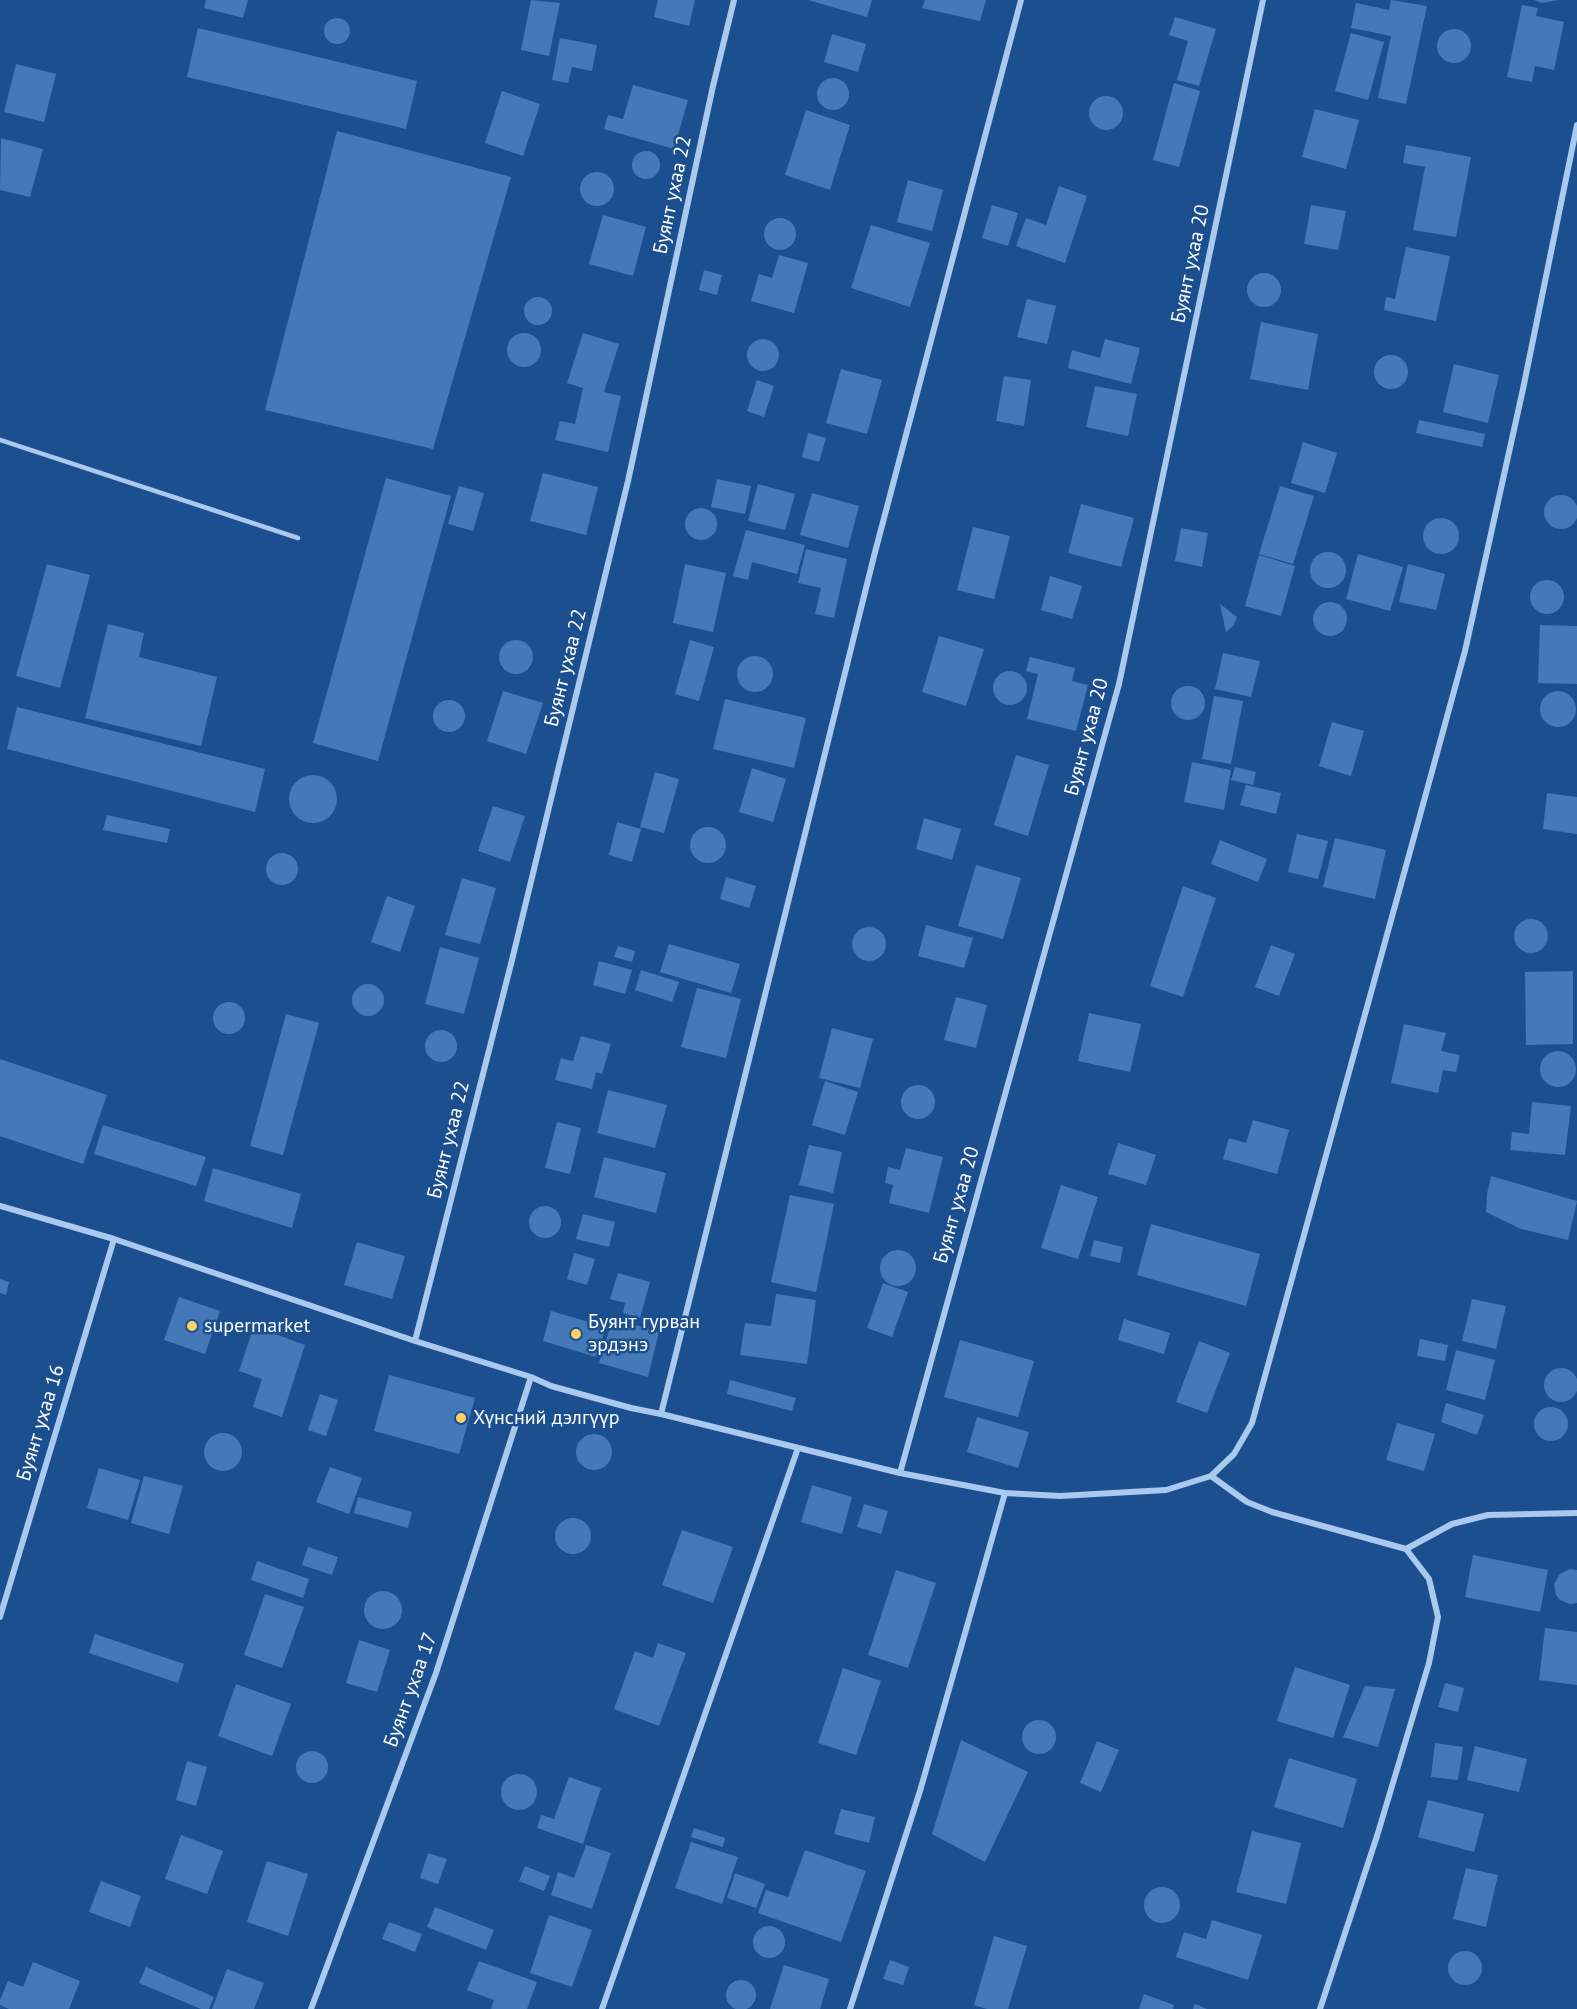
<!DOCTYPE html>
<meta charset="utf-8">
<style>
body{margin:0}
canvas{display:block;background:#1b4f8f}
</style>
<canvas width="1577" height="2009"></canvas>
<script>
const context = document.querySelector('canvas').getContext('2d');
context.lineJoin = 'round';
function paint(path, color) { context.fillStyle = color; context.fill(path, 'evenodd'); }
const shape = rows => new Path2D(rows.map(r => 'M' + r).join(''));
function strokePath(path, color, width, dash) { context.strokeStyle = color; context.lineWidth = width; context.lineCap = dash ? 'butt' : 'round'; context.setLineDash(dash || []); context.stroke(path); }
function label(font, color, halo, rows, align = 'center') {
  context.font = font + ' "PT Sans",sans-serif'; context.lineWidth = 5; context.setLineDash([]); context.textBaseline = 'middle'; context.strokeStyle = halo; context.fillStyle = color; for (const [text, x, y, turn = 0] of rows) {
    context.save(); context.translate(x, y); context.rotate((+turn || 0) * Math.PI / 180); context.textAlign = isNaN(turn) ? turn : align; if (halo) context.strokeText(text, 0, 0); context.fillText(text, 0, 0); context.restore();
  }
}
paint(shape([
 [206,0,248,0,243,18,204,8],
 [531,0,560,3,549,56,521,50],
 [658,0,695,0,689,26,654,17],
 [808,0,872,0,867,17],
 [925,0,986,0,980,21,922,8],
 [1391,0,1427,6,1406,104,1378,98,1391,36,1351,28,1356,3,1389,10],
 [1534,0,1558,0,1542,3],
 [1522,5,1538,8,1536,16,1564,22,1554,70,1535,66,1532,82,1507,77],
 [1175,17,1216,29,1199,86,1177,80,1188,41,1169,35],
 '324 31a13 13 0 1 1 26 0a13 13 0 1 1-26 0Z',
 [198,28,417,81,406,129,187,77],
 '1437 46a17 17 0 1 1 34 0a17 17 0 1 1-34 0Z',
 [1351,33,1384,42,1368,100,1335,91],
 [832,34,866,44,858,72,824,62],
 [560,38,597,45,592,71,572,67,568,83,552,80],
 [16,64,56,74,44,122,4,112],
 '817 94a16 16 0 1 1 32 0a16 16 0 1 1-32 0Z',
 [1174,83,1200,91,1179,167,1153,160],
 [633,85,688,100,674,149,604,129,608,115,623,119],
 [502,91,540,104,523,156,485,143],
 '1089 113a17 17 0 1 1 34 0a17 17 0 1 1-34 0Z',
 [1315,109,1359,120,1346,169,1302,157],
 [806,110,850,125,830,190,785,175],
 [337,131,511,177,433,449,265,410],
 [1,138,43,149,30,197,0,190],
 [1406,145,1471,157,1456,237,1413,230,1425,167,1403,163],
 '632 165a14 14 0 1 1 28 0a14 14 0 1 1-28 0Z',
 '580 189a17 17 0 1 1 34 0a17 17 0 1 1-34 0Z',
 [908,180,943,190,932,231,897,222],
 [1059,186,1087,196,1065,263,1016,246,1026,218,1046,225],
 [992,205,1018,213,1008,246,982,238],
 [1311,205,1346,211,1338,250,1304,244],
 [603,215,646,227,633,276,589,264],
 '764 234a16 16 0 1 1 32 0a16 16 0 1 1-32 0Z',
 [871,225,930,243,910,307,851,288],
 [1406,247,1450,256,1436,321,1384,310,1386,297,1395,299],
 [779,255,808,263,794,313,751,301,759,274,772,278],
 [704,270,722,275,717,295,699,290],
 '1247 290a17 17 0 1 1 34 0a17 17 0 1 1-34 0Z',
 '524 311a14 14 0 1 1 28 0a14 14 0 1 1-28 0Z',
 [1027,299,1056,306,1047,344,1017,337],
 [1261,322,1318,334,1308,390,1250,379],
 '507 350a17 17 0 1 1 34 0a17 17 0 1 1-34 0Z',
 [583,333,619,344,604,392,621,396,608,452,555,440,560,421,575,424,583,388,567,383],
 '747 355a16 16 0 1 1 32 0a16 16 0 1 1-32 0Z',
 [1105,339,1140,348,1131,384,1068,368,1072,350,1100,358],
 '1374 372a17 17 0 1 1 34 0a17 17 0 1 1-34 0Z',
 [1454,364,1499,375,1488,423,1443,412],
 [841,369,882,380,867,434,826,423],
 [1004,376,1031,380,1024,426,996,421],
 [757,380,774,386,764,417,747,411],
 [1095,386,1137,394,1128,436,1086,427],
 [1419,420,1485,434,1482,447,1416,433],
 [808,433,826,438,819,462,802,457],
 [1303,442,1337,453,1325,493,1291,483],
 [543,473,598,487,586,535,530,521],
 [386,478,451,496,378,761,313,743],
 [717,479,751,486,745,514,711,507],
 [758,484,795,494,785,530,748,521],
 [459,486,484,493,473,531,448,524],
 [1280,486,1314,496,1293,564,1259,554],
 [812,493,859,506,848,548,800,535],
 '1544 512a17 17 0 1 1 34 0a17 17 0 1 1-34 0Z',
 [1081,504,1134,518,1121,567,1068,553],
 '685 524a16 16 0 1 1 32 0a16 16 0 1 1-32 0Z',
 '1423 536a18 18 0 1 1 36 0a18 18 0 1 1-36 0Z',
 [973,527,1010,536,994,599,957,590],
 [1181,528,1208,533,1202,567,1175,561],
 [746,530,805,545,797,574,752,562,748,580,733,576],
 [806,549,847,559,834,618,815,614,821,588,798,583],
 '1310 570a18 18 0 1 1 36 0a18 18 0 1 1-36 0Z',
 [1358,554,1403,567,1390,611,1346,599],
 [1259,555,1295,566,1281,616,1245,606],
 [47,564,90,575,60,688,16,676],
 [685,564,726,573,713,632,673,623],
 [1408,564,1445,574,1436,610,1399,602],
 [1050,576,1082,586,1072,619,1041,610],
 '1530 597a17 17 0 1 1 34 0a17 17 0 1 1-34 0Z',
 '1313 619a17 17 0 1 1 34 0a17 17 0 1 1-34 0Z',
 [1220,604,1237,617,1234,625,1226,632],
 [108,624,144,633,139,657,217,677,201,746,85,718],
 [1540,625,1577,626,1577,684,1538,683],
 [939,636,984,649,966,706,922,692],
 [690,640,714,647,699,701,675,694],
 '499 657a17 17 0 1 1 34 0a17 17 0 1 1-34 0Z',
 [1223,653,1260,661,1251,697,1215,689],
 '737 674a18 18 0 1 1 36 0a18 18 0 1 1-36 0Z',
 [1030,657,1075,668,1072,681,1088,685,1076,731,1027,719,1038,674,1026,671],
 '993 688a17 17 0 1 1 34 0a17 17 0 1 1-34 0Z',
 '1171 703a17 17 0 1 1 34 0a17 17 0 1 1-34 0Z',
 [503,691,543,703,526,754,487,741],
 '1540 709a18 18 0 1 1 36 0a18 18 0 1 1-36 0Z',
 [1214,696,1243,701,1231,764,1202,759],
 [725,699,806,718,794,768,713,749],
 '433 716a16 16 0 1 1 32 0a16 16 0 1 1-32 0Z',
 [17,707,265,769,255,812,7,749],
 [1332,722,1364,731,1351,776,1319,766],
 [1016,755,1049,765,1028,836,994,825],
 [1192,762,1231,770,1224,810,1184,802],
 [1235,767,1256,772,1253,785,1231,780],
 [752,768,786,779,773,822,739,812],
 [655,772,679,779,664,833,640,827],
 '289 799a24 24 0 1 1 48 0a24 24 0 1 1-48 0Z',
 [1246,785,1281,793,1276,814,1240,805],
 [1547,793,1577,797,1577,834,1543,829],
 [493,806,525,816,510,862,478,851],
 [107,815,170,829,167,843,103,830],
 [924,818,961,829,952,860,916,849],
 [617,822,641,829,632,862,609,855],
 '690 845a18 18 0 1 1 36 0a18 18 0 1 1-36 0Z',
 [1297,834,1328,841,1318,879,1288,872],
 [1335,838,1386,850,1375,899,1323,887],
 [1220,840,1267,859,1258,882,1211,864],
 '266 869a16 16 0 1 1 32 0a16 16 0 1 1-32 0Z',
 [976,865,1021,878,1003,939,958,926],
 [726,877,756,886,749,908,720,899],
 [462,878,496,888,480,944,445,935],
 [1183,886,1216,898,1183,997,1150,986],
 [387,896,415,906,400,952,371,942],
 '1514 936a17 17 0 1 1 34 0a17 17 0 1 1-34 0Z',
 [926,925,973,938,964,968,918,956],
 '852 944a17 17 0 1 1 34 0a17 17 0 1 1-34 0Z',
 [669,944,740,964,731,993,660,972],
 [1271,945,1295,954,1279,996,1255,987],
 [618,946,635,951,632,962,614,957],
 [440,947,479,958,464,1014,425,1004],
 [599,961,632,970,625,994,593,985],
 [641,970,679,982,672,1002,635,990],
 [1573,971,1573,1044,1526,1045,1525,972],
 '352 1000a16 16 0 1 1 32 0a16 16 0 1 1-32 0Z',
 [697,988,741,999,726,1058,681,1047],
 [956,997,987,1005,976,1048,944,1040],
 '213 1018a16 16 0 1 1 32 0a16 16 0 1 1-32 0Z',
 [1089,1013,1141,1024,1130,1072,1078,1061],
 [286,1014,319,1023,283,1155,250,1146],
 [1404,1024,1446,1033,1441,1051,1460,1055,1456,1072,1443,1070,1438,1093,1391,1083],
 [832,1028,873,1039,860,1088,819,1078],
 '425 1046a16 16 0 1 1 32 0a16 16 0 1 1-32 0Z',
 [581,1036,611,1044,602,1074,596,1072,592,1089,555,1080,561,1058,573,1061],
 '1540 1069a18 18 0 1 1 36 0a18 18 0 1 1-36 0Z',
 [0,1059,107,1095,83,1164,0,1136],
 [825,1081,858,1092,845,1135,812,1125],
 '901 1102a17 17 0 1 1 34 0a17 17 0 1 1-34 0Z',
 [608,1090,667,1105,655,1148,597,1133],
 [1532,1102,1571,1106,1565,1155,1510,1150,1512,1132,1529,1134],
 [1253,1120,1289,1130,1277,1174,1223,1159,1229,1138,1246,1143],
 [557,1122,581,1128,570,1174,545,1168],
 [103,1125,206,1157,196,1186,94,1154],
 [1118,1143,1156,1155,1146,1185,1108,1174],
 [809,1145,842,1152,833,1193,799,1185],
 [906,1148,943,1157,929,1213,889,1203,893,1185,885,1183,888,1167,900,1170],
 [604,1157,666,1173,656,1213,594,1197],
 [213,1168,301,1194,292,1228,204,1201],
 [1491,1176,1577,1201,1568,1240,1521,1229,1486,1212,1487,1194],
 [1061,1185,1098,1197,1078,1259,1041,1248],
 [790,1195,834,1204,816,1292,771,1282],
 '529 1222a16 16 0 1 1 32 0a16 16 0 1 1-32 0Z',
 [583,1214,615,1222,609,1247,576,1239],
 [1151,1224,1260,1254,1246,1306,1137,1275],
 [1094,1240,1123,1247,1120,1263,1090,1256],
 [357,1242,405,1256,392,1299,344,1285],
 '880 1268a18 18 0 1 1 36 0a18 18 0 1 1-36 0Z',
 [574,1253,595,1259,587,1285,567,1279],
 [618,1273,650,1282,640,1318,623,1313,625,1303,610,1299],
 [0,1279,9,1282,6,1295,0,1293],
 [883,1283,908,1292,892,1337,867,1328],
 [776,1294,816,1300,807,1364,740,1355,745,1323,771,1326],
 [179,1297,220,1311,205,1354,164,1340],
 [1472,1299,1506,1306,1496,1349,1462,1341],
 [551,1311,606,1327,596,1357,543,1341],
 [613,1318,659,1332,648,1377,599,1363],
 [1124,1319,1170,1333,1164,1354,1118,1340],
 [254,1326,305,1345,282,1417,253,1407,262,1379,239,1371],
 [1420,1339,1448,1345,1445,1361,1417,1356],
 [960,1340,1034,1361,1018,1417,944,1397],
 [1199,1341,1230,1353,1207,1413,1176,1402],
 [1456,1350,1495,1360,1485,1400,1446,1390],
 '1544 1385a17 17 0 1 1 34 0a17 17 0 1 1-34 0Z',
 [389,1375,475,1398,459,1454,374,1431],
 [730,1380,796,1398,792,1411,727,1394],
 [320,1394,338,1400,326,1436,308,1430],
 [1446,1403,1484,1415,1477,1435,1441,1422],
 '1534 1424a17 17 0 1 1 34 0a17 17 0 1 1-34 0Z',
 [977,1417,1029,1432,1018,1468,967,1452],
 [1397,1423,1435,1434,1424,1471,1386,1460],
 '204 1452a19 19 0 1 1 38 0a19 19 0 1 1-38 0Z',
 '576 1452a18 18 0 1 1 36 0a18 18 0 1 1-36 0Z',
 [330,1467,362,1478,349,1514,316,1502],
 [99,1468,140,1480,128,1520,87,1508],
 [144,1476,183,1486,169,1534,131,1523],
 [812,1485,852,1497,842,1534,801,1522],
 [358,1497,412,1512,408,1528,354,1513],
 [864,1504,888,1511,881,1534,857,1527],
 '555 1536a18 18 0 1 1 36 0a18 18 0 1 1-36 0Z',
 [682,1530,733,1547,713,1603,662,1585],
 [308,1547,338,1557,332,1575,302,1565],
 [1473,1555,1548,1570,1540,1612,1465,1597],
 [257,1561,309,1579,303,1598,251,1580],
 [1570,1569,1577,1570,1577,1603,1570,1604,1560,1600,1556,1595,1554,1584,1560,1574],
 [896,1570,936,1583,908,1668,868,1655],
 '364 1610a19 19 0 1 1 38 0a19 19 0 1 1-38 0Z',
 [265,1594,304,1607,282,1668,244,1655],
 [1545,1628,1577,1632,1577,1685,1539,1680],
 [95,1634,184,1664,178,1683,89,1653],
 [359,1640,390,1650,377,1692,346,1683],
 [658,1643,686,1653,659,1726,614,1709,635,1651,653,1658],
 [1295,1667,1350,1685,1333,1738,1277,1721],
 [843,1668,881,1681,856,1755,818,1743],
 [1445,1683,1464,1688,1458,1712,1438,1707],
 [236,1684,291,1704,272,1756,218,1736],
 [1365,1686,1395,1689,1378,1747,1343,1737],
 '1022 1737a17 17 0 1 1 34 0a17 17 0 1 1-34 0Z',
 [961,1740,1028,1772,985,1862,932,1834],
 [1097,1741,1119,1750,1101,1792,1080,1783],
 [1435,1743,1463,1747,1458,1780,1431,1777],
 [1475,1746,1527,1759,1519,1792,1467,1780],
 '296 1767a16 16 0 1 1 32 0a16 16 0 1 1-32 0Z',
 [1289,1758,1357,1779,1343,1828,1274,1807],
 [187,1761,207,1767,196,1806,176,1800],
 '501 1792a18 18 0 1 1 36 0a18 18 0 1 1-36 0Z',
 [569,1777,601,1788,583,1844,537,1828,541,1815,554,1819],
 [1428,1800,1484,1814,1474,1852,1418,1837],
 [841,1809,875,1817,869,1843,834,1834],
 [694,1828,725,1838,723,1847,691,1837],
 [1252,1831,1301,1843,1286,1904,1236,1892],
 [181,1835,223,1851,207,1894,165,1879],
 [691,1842,738,1857,722,1904,675,1888],
 [586,1845,611,1853,592,1909,551,1895,558,1872,574,1878],
 [805,1850,866,1871,841,1942,758,1913,766,1890,788,1897],
 [428,1853,447,1859,438,1884,420,1878],
 [267,1861,308,1874,288,1936,247,1922],
 [525,1866,550,1876,544,1891,519,1881],
 [1466,1868,1498,1875,1486,1927,1453,1919],
 [735,1873,765,1884,756,1908,727,1898],
 [101,1881,141,1896,130,1927,89,1912],
 '1144 1905a18 18 0 1 1 36 0a18 18 0 1 1-36 0Z',
 [435,1907,494,1930,486,1950,427,1927],
 [549,1915,592,1930,572,1987,530,1973],
 [1212,1920,1262,1935,1248,1980,1176,1957,1184,1932,1206,1939],
 [389,1922,422,1934,415,1952,382,1939],
 '753 1942a16 16 0 1 1 32 0a16 16 0 1 1-32 0Z',
 [994,1936,1027,1946,1008,2009,987,2009,974,2005],
 '1448 1968a17 17 0 1 1 34 0a17 17 0 1 1-34 0Z',
 [890,1960,909,1967,903,1985,883,1979],
 [479,1961,537,1982,527,2009,491,2009,494,2000,467,1990],
 [33,1962,80,1981,69,2009,9,2009,0,2005,0,2000,8,1981,23,1987],
 [784,1965,829,1979,820,2009,770,2009],
 [146,1967,214,1997,209,2009,201,2009,139,1983],
 [227,1969,264,1983,254,2009,212,2009],
 '726 1995a15 15 0 1 1 30 0a15 15 0 1 1-30 0Z',
 [1144,1994,1174,2005,1173,2009,1139,2009],
 [1195,2004,1207,2009,1193,2009]
]), '#4478b7');
strokePath(shape([
 [0,440,298,538]
]), '#a9c9ee', 4.5);
strokePath(shape([
 [0,1206,114,1239,415,1341,531,1377,551,1386,631,1408,661,1414,900,1473,1005,1493,1060,1496,1166,1490,1211,1476,1234,1454,1252,1423,1419,819,1465,651,1523,389,1577,125],
 [415,1341,512,960,628,481,713,86,734,0],
 [661,1414,874,556,1021,0],
 [900,1473,1119,684,1263,0],
 [1211,1476,1247,1502,1272,1512,1406,1549,1429,1579,1438,1617,1429,1663,1377,1836,1320,2009],
 [1406,1549,1452,1524,1488,1515,1577,1513],
 [0,1617,114,1239],
 [311,2009,436,1673,531,1377],
 [602,2009,798,1448],
 [850,2009,920,1791,1005,1493]
]), '#a9c9ee', 6);
for (const [x, y, r, color] of [
 [192,1326,6,"#ffd166"],
 [576,1334,6,"#ffd166"],
 [461,1418,6,"#ffd166"]
]) { const dot = new Path2D(); dot.arc(x, y, r, 0, 2 * Math.PI); context.fillStyle = color; context.fill(dot); strokePath(dot, '#1b4f8f', 2); }
label('20px', '#fff', '#1b4f8f', [
 ["Буянт ухаа 22",673,195,-78],
 ["Буянт ухаа 20",1191,264,-78],
 ["Буянт ухаа 22",566,668,-76],
 ["Буянт ухаа 20",1087,737,-75],
 ["Буянт ухаа 22",449,1140,-76],
 ["Буянт ухаа 20",957,1205,-74],
 ["Буянт ухаа 16",41,1423,-73],
 ["Буянт ухаа 17",411,1690,-70]
]);
label('20px', '#fff', '#1b4f8f', [
 ["Буянт гурван",588,1322],
 ["эрдэнэ",588,1345],
 ["supermarket",204,1326],
 ["Хүнсний дэлгүүр",473,1418]
], 'left');
</script>
